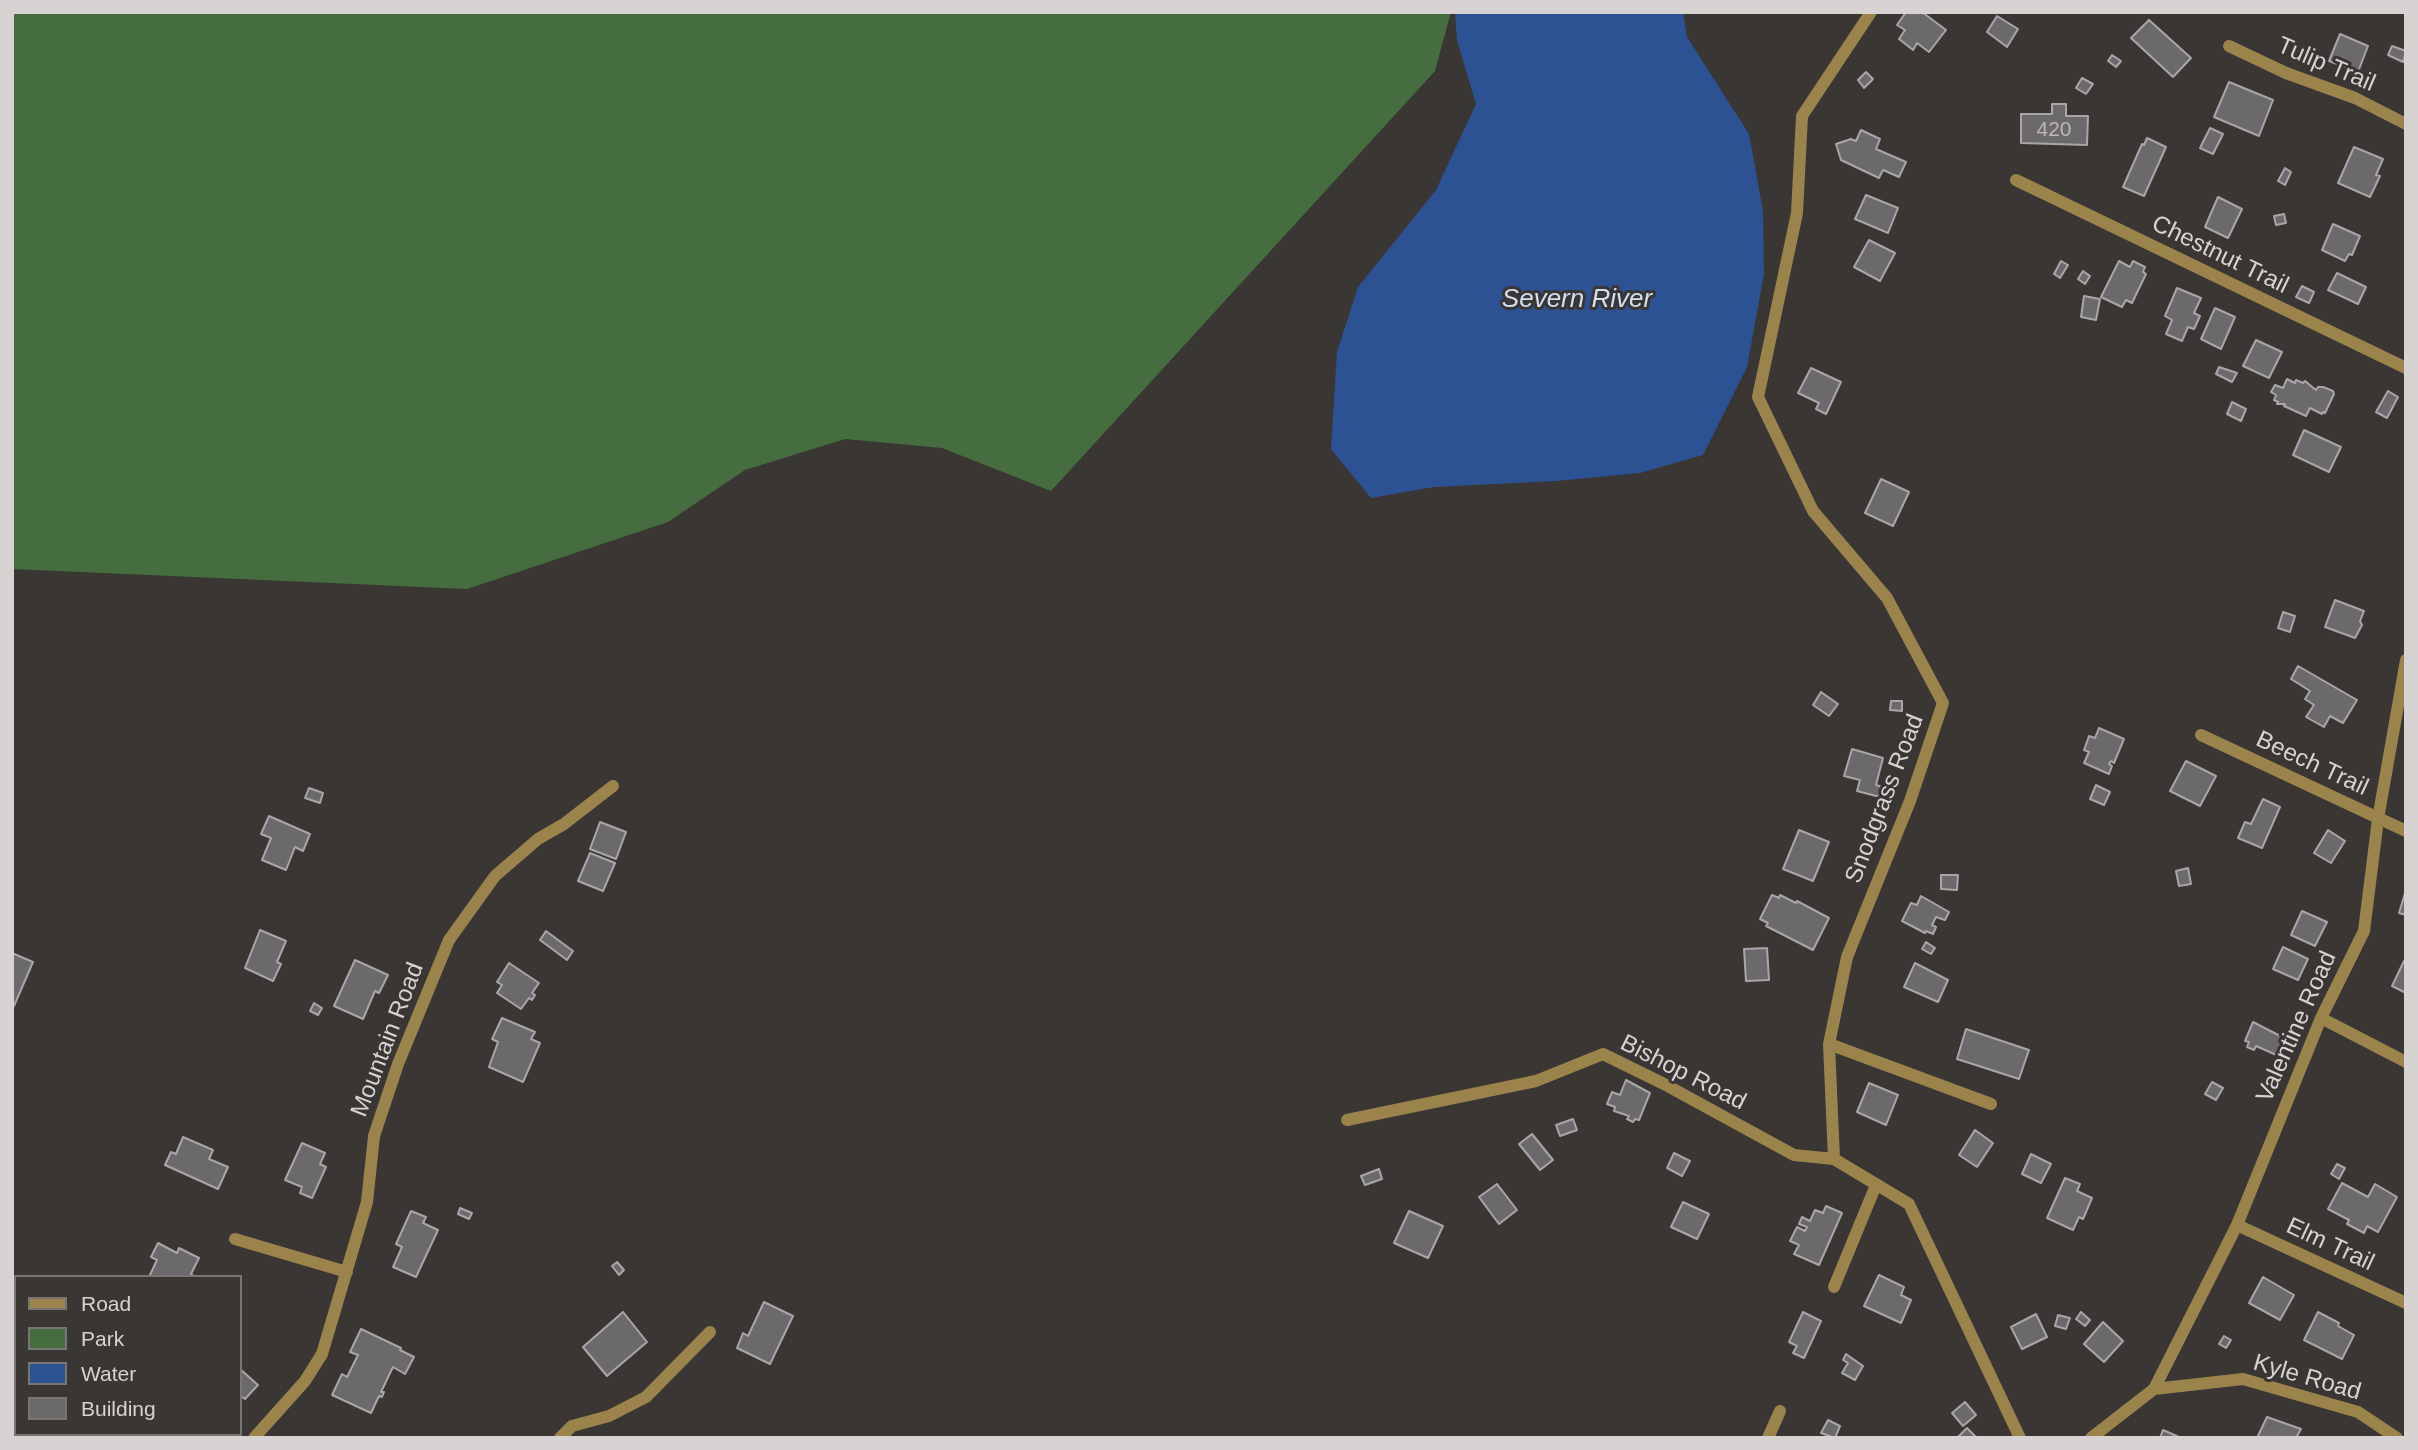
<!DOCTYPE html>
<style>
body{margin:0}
#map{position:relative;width:2418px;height:1450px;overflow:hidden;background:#393634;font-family:Arial,sans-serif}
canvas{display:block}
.frame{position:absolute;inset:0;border:14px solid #d6d3d2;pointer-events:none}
.legend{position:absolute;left:14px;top:1275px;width:228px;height:161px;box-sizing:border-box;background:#393634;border:2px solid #787573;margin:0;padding:9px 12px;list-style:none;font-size:21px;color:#d6d3d2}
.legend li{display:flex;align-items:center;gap:14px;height:35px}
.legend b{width:35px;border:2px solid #787573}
</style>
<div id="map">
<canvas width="2418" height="1450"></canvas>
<div class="frame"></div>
<ul class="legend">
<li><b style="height:9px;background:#9b844c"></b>Road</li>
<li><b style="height:19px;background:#456d3f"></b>Park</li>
<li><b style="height:19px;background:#2d5294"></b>Water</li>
<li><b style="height:19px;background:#6c696d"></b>Building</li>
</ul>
</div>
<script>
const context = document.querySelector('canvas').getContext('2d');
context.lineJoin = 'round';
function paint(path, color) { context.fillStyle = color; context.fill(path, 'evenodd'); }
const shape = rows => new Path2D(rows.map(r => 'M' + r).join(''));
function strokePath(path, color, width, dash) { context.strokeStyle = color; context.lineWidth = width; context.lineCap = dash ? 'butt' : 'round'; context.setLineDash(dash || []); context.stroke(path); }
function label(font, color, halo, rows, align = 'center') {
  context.font = font + ' Arial,sans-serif'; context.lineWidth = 6; context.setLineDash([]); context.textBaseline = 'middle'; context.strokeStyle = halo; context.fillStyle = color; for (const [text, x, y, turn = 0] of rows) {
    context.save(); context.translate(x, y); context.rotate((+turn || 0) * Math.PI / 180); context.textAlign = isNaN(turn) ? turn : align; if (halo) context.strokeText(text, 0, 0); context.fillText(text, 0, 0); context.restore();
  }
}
paint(shape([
 [12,12,1451,12,1435,71,1051,491,942,448,845,439,745,470,668,522,467,589,12,569]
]), '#456d3f');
paint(shape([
 [1455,12,1683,12,1687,37,1749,134,1763,211,1764,274,1747,367,1703,455,1640,473,1556,481,1434,487,1371,498,1331,449,1337,352,1358,287,1436,190,1476,104,1457,40]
]), '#2d5294');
const building = shape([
 [1906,12,1922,12,1946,30,1929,52,1917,43,1913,50,1899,39,1905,30,1897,25,1906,12],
 [1997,16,2018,29,2007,47,1987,32,1997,16],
 [2149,20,2191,58,2173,77,2131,38,2149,20],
 [2340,34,2368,46,2358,72,2329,61,2340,34],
 [2392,46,2406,51,2403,62,2388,55,2392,46],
 [2112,55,2121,61,2116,67,2108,61,2112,55],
 [1866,72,1873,79,1864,88,1858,80,1866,72],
 [2082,78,2093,84,2086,94,2076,88,2082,78],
 [2229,82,2273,100,2259,136,2214,117,2229,82],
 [2052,104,2066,104,2066,116,2088,116,2087,145,2021,143,2021,114,2052,114,2052,104],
 [2210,128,2223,134,2213,154,2200,148,2210,128],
 [1861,130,1880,139,1876,149,1906,162,1899,177,1883,170,1879,178,1841,160,1836,144,1851,139,1856,141,1861,130],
 [2147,138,2166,147,2144,196,2123,187,2142,144,2144,145,2147,138],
 [2354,147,2383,159,2376,175,2380,176,2370,197,2338,183,2354,147],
 [2285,168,2291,172,2285,185,2278,181,2285,168],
 [1866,195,1898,208,1888,233,1855,219,1866,195],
 [2218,197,2242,209,2228,238,2205,227,2218,197],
 [2284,214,2286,223,2276,225,2274,216,2284,214],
 [2333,224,2360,236,2352,255,2349,254,2345,261,2322,250,2333,224],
 [1869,240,1895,253,1880,281,1854,267,1869,240],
 [2061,261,2068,265,2060,278,2054,274,2061,261],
 [2119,261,2130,267,2133,261,2145,267,2143,272,2146,274,2132,303,2126,300,2122,307,2101,297,2119,261],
 [2083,271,2090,276,2085,284,2078,279,2083,271],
 [2337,273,2366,287,2358,304,2328,290,2337,273],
 [2302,286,2314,292,2309,303,2296,297,2302,286],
 [2177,288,2201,298,2194,313,2200,316,2195,327,2194,329,2188,327,2182,341,2166,334,2172,320,2165,316,2177,288],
 [2084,296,2100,299,2096,320,2081,317,2084,296],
 [2215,308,2235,317,2221,349,2201,339,2215,308],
 [2256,340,2282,352,2269,378,2243,366,2256,340],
 [2219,367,2237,373,2232,382,2216,374,2219,367],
 [1811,368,1841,382,1826,414,1816,409,1819,403,1798,393,1811,368],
 [2287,379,2295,383,2296,380,2303,383,2305,381,2316,390,2318,387,2323,387,2333,391,2334,394,2325,413,2323,412,2322,414,2310,408,2306,416,2284,406,2285,404,2277,404,2278,402,2274,400,2276,395,2271,392,2275,385,2283,388,2287,379],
 [2388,391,2398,397,2387,418,2376,412,2388,391],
 [2232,402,2246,409,2241,421,2227,414,2232,402],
 [2304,430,2341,447,2329,472,2293,455,2304,430],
 [1881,479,1909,492,1893,526,1865,513,1881,479],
 [2335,600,2364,611,2360,621,2362,625,2355,638,2325,627,2335,600],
 [2283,612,2295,616,2290,632,2278,628,2283,612],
 [2298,666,2357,700,2343,723,2330,716,2324,727,2306,717,2314,705,2305,699,2310,691,2291,679,2298,666],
 [1821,692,1838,704,1829,716,1813,705,1821,692],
 [1891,701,1902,701,1902,711,1890,710,1891,701],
 [2099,728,2124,739,2114,763,2111,761,2109,764,2112,766,2109,774,2084,763,2089,752,2084,750,2089,736,2095,738,2099,728],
 [1852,749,1883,758,1876,785,1883,787,1880,797,1857,791,1860,780,1844,776,1852,749],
 [2186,761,2216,776,2200,806,2170,791,2186,761],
 [2096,785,2110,792,2104,805,2090,799,2096,785],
 [309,788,323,793,320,803,305,798,309,788],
 [2263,799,2280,807,2262,848,2238,838,2245,822,2251,824,2263,799],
 [269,816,310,834,303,851,295,847,286,870,262,860,271,838,261,834,269,816],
 [600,822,626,832,616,859,590,849,600,822],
 [1799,830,1829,842,1813,881,1783,869,1799,830],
 [2328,830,2345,841,2331,863,2314,853,2328,830],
 [590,853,615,863,603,891,578,881,590,853],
 [2188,868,2191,884,2179,886,2176,871,2188,868],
 [1941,875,1958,875,1957,890,1941,889,1941,875],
 [2406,890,2406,915,2399,913,2406,890],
 [1772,895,1779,898,1780,895,1796,903,1797,901,1829,918,1813,950,1766,926,1768,923,1760,919,1772,895],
 [1921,896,1949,912,1945,920,1936,917,1932,925,1936,927,1933,934,1926,931,1925,933,1902,921,1911,903,1917,905,1921,896],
 [2302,911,2327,922,2315,946,2291,935,2302,911],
 [260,930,286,941,277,962,281,964,273,981,245,968,260,930],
 [546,931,573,951,567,960,540,940,546,931],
 [1926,942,1935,948,1931,954,1922,949,1926,942],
 [2283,947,2308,959,2298,980,2273,969,2283,947],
 [1767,948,1769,980,1746,981,1744,949,1767,948],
 [12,953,33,962,14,1006,12,1005,12,953],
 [355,960,388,975,379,993,375,991,363,1019,334,1006,355,960],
 [2404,961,2406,962,2406,993,2392,986,2404,961],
 [509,963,539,983,532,993,535,995,532,1000,529,998,521,1009,497,993,502,985,497,982,509,963],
 [1915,963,1948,980,1938,1002,1904,987,1915,963],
 [314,1003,322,1008,318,1015,310,1011,314,1003],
 [502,1018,535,1032,531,1039,540,1043,523,1082,489,1067,498,1042,492,1039,502,1018],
 [2253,1022,2288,1040,2281,1057,2256,1046,2254,1050,2247,1047,2249,1042,2245,1041,2253,1022],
 [1966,1029,2029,1050,2019,1079,1957,1059,1966,1029],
 [1626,1080,1650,1093,1639,1120,1635,1119,1633,1122,1627,1119,1629,1116,1614,1111,1615,1107,1607,1104,1612,1092,1620,1095,1626,1080],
 [2212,1082,2223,1088,2216,1100,2205,1094,2212,1082],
 [1869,1083,1898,1095,1886,1125,1857,1112,1869,1083],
 [1573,1119,1577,1130,1560,1136,1556,1125,1573,1119],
 [1975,1130,1993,1143,1977,1167,1959,1155,1975,1130],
 [1532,1134,1553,1160,1540,1170,1519,1144,1532,1134],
 [183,1137,213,1150,209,1159,228,1167,218,1189,165,1165,171,1152,176,1154,183,1137],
 [302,1143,325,1153,320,1164,326,1167,312,1198,300,1193,302,1187,285,1180,302,1143],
 [1674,1153,1690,1161,1682,1176,1667,1168,1674,1153],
 [2031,1154,2051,1164,2041,1183,2022,1174,2031,1154],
 [2337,1164,2345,1168,2339,1179,2331,1174,2337,1164],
 [1379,1169,1382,1179,1365,1185,1361,1176,1379,1169],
 [2065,1178,2080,1184,2077,1191,2092,1198,2083,1219,2079,1217,2073,1230,2047,1218,2065,1178],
 [2342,1183,2368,1197,2375,1184,2397,1197,2378,1232,2367,1226,2364,1233,2347,1224,2349,1220,2328,1209,2342,1183],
 [1497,1184,1517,1210,1499,1224,1479,1197,1497,1184],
 [1683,1202,1709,1214,1697,1239,1671,1227,1683,1202],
 [1826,1206,1842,1213,1819,1265,1794,1254,1799,1245,1790,1241,1797,1227,1805,1231,1807,1227,1799,1224,1802,1217,1810,1221,1815,1210,1823,1213,1826,1206],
 [460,1208,472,1213,469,1219,458,1214,460,1208],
 [411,1211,426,1217,423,1223,438,1230,416,1277,393,1267,402,1247,396,1244,411,1211],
 [1409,1211,1443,1226,1428,1258,1394,1243,1409,1211],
 [158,1243,177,1253,179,1248,199,1258,191,1274,195,1277,149,1277,157,1260,151,1257,158,1243],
 [617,1262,624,1270,619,1275,612,1266,617,1262],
 [1879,1275,1904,1287,1901,1295,1911,1300,1901,1323,1864,1306,1879,1275],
 [2263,1277,2294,1295,2280,1320,2249,1303,2263,1277],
 [764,1302,793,1316,770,1364,737,1348,743,1333,748,1336,764,1302],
 [623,1312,647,1342,607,1376,583,1347,623,1312],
 [1803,1312,1821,1321,1804,1358,1793,1353,1797,1346,1789,1342,1803,1312],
 [2081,1312,2090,1320,2085,1326,2076,1319,2081,1312],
 [2318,1312,2339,1323,2338,1326,2354,1335,2342,1359,2304,1340,2318,1312],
 [2036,1314,2047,1337,2022,1349,2011,1327,2036,1314],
 [2058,1315,2070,1318,2066,1329,2055,1326,2058,1315],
 [2103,1322,2123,1341,2104,1362,2084,1344,2103,1322],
 [361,1329,401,1348,400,1350,414,1357,405,1374,393,1367,381,1392,384,1392,382,1397,379,1396,371,1413,332,1395,342,1374,347,1377,358,1355,350,1352,361,1329],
 [2224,1336,2231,1340,2226,1348,2219,1344,2224,1336],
 [1846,1354,1863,1366,1855,1380,1842,1373,1848,1363,1843,1360,1846,1354],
 [240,1369,258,1385,245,1399,240,1396,240,1369],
 [1965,1402,1976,1415,1963,1426,1952,1413,1965,1402],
 [2267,1417,2301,1429,2296,1438,2257,1438,2267,1417],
 [1828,1420,1840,1426,1835,1438,1821,1433,1828,1420],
 [1967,1428,1977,1438,1957,1438,1967,1428],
 [2163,1430,2179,1437,2181,1438,2160,1438,2163,1430]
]);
paint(building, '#6c696d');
strokePath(building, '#a9a6aa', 2);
strokePath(shape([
 [2229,46,2286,73,2355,98,2406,124],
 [2016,180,2406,368],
 [2201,735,2406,831],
 [2321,1018,2406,1062],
 [1829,1044,1991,1104],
 [1347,1120,1536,1081,1603,1054,1664,1084,1794,1155,1834,1159,1909,1204,2020,1438],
 [1834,1159,1829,1044,1847,957,1910,801,1943,703,1887,598,1813,511,1758,397,1797,213,1802,116,1871,12],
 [2237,1225,2406,1303],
 [235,1239,347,1272],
 [1834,1287,1876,1185],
 [2154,1389,2237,1225,2321,1018,2364,931,2378,819,2406,660],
 [254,1438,305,1381,322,1354,367,1202,374,1136,398,1064,449,940,495,876,538,839,564,824,613,786],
 [560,1438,572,1426,609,1416,646,1397,710,1332],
 [1768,1438,1780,1411],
 [2091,1438,2154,1389,2243,1379,2358,1412,2397,1438]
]), '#9b844c', 12);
label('21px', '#bcb8b9', null, [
 ["420",2054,130]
]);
label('24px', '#d6d3d2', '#393634', [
 ["Tulip Trail",2326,65,23],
 ["Chestnut Trail",2220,255,26],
 ["Beech Trail",2312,764,25],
 ["Snodgrass Road",1885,799,-69],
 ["Valentine Road",2297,1027,-66],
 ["Mountain Road",388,1040,-69],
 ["Bishop Road",1683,1073,27],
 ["Elm Trail",2330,1245,25],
 ["Kyle Road",2307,1378,16]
]);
label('italic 26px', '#d3def2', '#393634', [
 ["Severn River",1577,300]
]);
</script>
